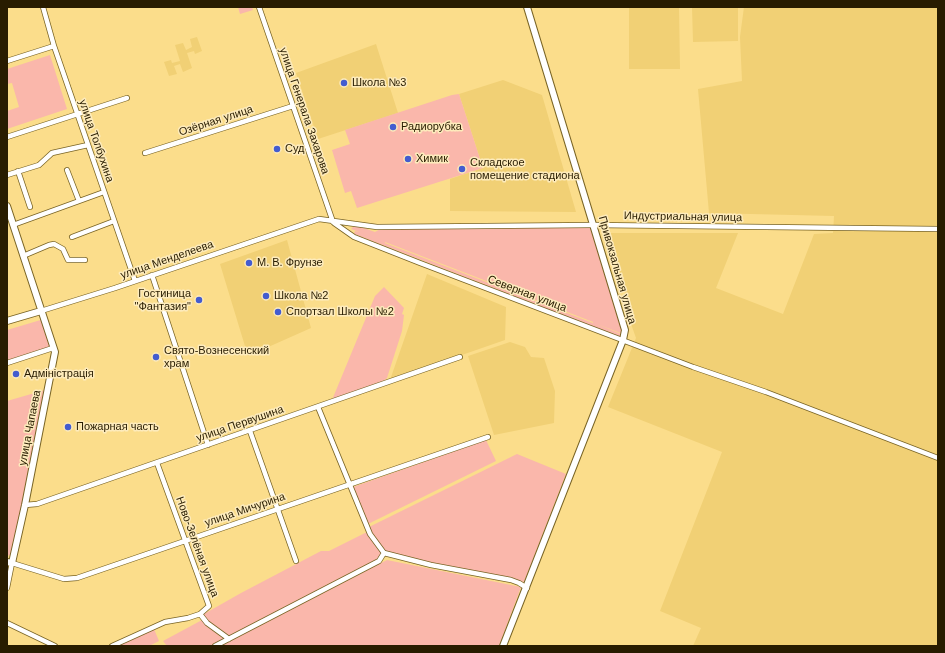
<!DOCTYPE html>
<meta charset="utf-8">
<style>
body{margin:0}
#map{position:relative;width:945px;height:653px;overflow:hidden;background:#fbdd8b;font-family:Arial,sans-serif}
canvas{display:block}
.frame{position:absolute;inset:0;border:8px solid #281c00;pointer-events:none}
</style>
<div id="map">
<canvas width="945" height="653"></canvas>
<div class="frame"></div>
</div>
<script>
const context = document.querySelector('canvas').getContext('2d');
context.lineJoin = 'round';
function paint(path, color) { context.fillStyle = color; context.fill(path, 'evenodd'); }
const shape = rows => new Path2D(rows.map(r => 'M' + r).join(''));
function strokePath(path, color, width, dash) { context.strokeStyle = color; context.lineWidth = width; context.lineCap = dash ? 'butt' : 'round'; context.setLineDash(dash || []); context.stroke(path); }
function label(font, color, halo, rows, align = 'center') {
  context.font = font + ' Arial,sans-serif'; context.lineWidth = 3; context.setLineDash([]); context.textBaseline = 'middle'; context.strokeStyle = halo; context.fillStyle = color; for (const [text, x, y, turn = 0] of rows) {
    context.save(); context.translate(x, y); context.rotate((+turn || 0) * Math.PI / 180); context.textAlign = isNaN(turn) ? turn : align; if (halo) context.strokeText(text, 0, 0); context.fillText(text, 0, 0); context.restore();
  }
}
paint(shape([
 [629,7,679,7,680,69,629,69],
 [692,7,738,7,738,41,693,42],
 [744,7,938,7,938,646,693,646,701,628,660,611,722,452,608,407,636,338,625,307,629,306,609,233,738,233,716,288,783,314,814,234,833,233,834,216,709,213,698,89,742,81,740,37],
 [197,37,202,51,195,54,194,51,187,53,192,68,183,72,180,64,174,66,177,74,169,76,164,62,171,60,172,63,180,61,175,45,183,43,186,50,192,47,190,39],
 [376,44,398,113,318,139,296,73],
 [503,80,542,95,576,212,450,211,450,179,483,168,459,94],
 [287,240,311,328,248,356,220,264],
 [427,274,506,307,505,340,390,380],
 [510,342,525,347,531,357,544,358,555,391,554,423,494,435,468,356]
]), '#f1d075');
paint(shape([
 [238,7,252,7,253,10,240,14],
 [50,55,67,109,7,129,7,111,19,107,12,83,7,84,7,69],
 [459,94,483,168,357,208,351,191,345,193,332,150,350,144,345,130,452,95],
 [354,226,361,227,375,232,382,228,591,227,623,329,623,334,597,324,621,334,620,337,354,234,355,231,360,232,351,229],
 [385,242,593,322,593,323,385,243],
 [384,287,404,308,402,314,404,315,402,331,387,378,381,383,332,400,375,296],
 [44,319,53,348,7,363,7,330],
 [45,390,12,554,7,556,7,401],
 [486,440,496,461,368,524,353,487],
 [517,454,566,474,524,582,430,564,385,552,371,532,369,527],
 [367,532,382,553,378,559,229,637,204,619,204,614,241,593,321,551,329,551],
 [387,560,521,587,499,646,220,646],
 [202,620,226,639,213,646,167,646,163,641],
 [154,629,159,641,149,646,117,646]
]), '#fab7ab');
const street = shape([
 [43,7,54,46,135,281],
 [259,7,333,222],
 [7,61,54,46],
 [7,137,127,98],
 [145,153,293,106],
 [67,170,79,201],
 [18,171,30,207],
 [7,175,39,165,52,153,88,145],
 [334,223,354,237,420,263,693,367,766,392,938,458],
 [13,225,104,192],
 [72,237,114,221],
 [23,256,49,245,54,244,63,249,68,260,85,260],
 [152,275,208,445],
 [41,311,115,288,319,219,377,227,593,225,938,229],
 [7,363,53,348],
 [318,407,370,534,384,553,431,565,511,580,519,583,527,588],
 [250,431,296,561],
 [25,505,37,504,460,357],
 [7,588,12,563,64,579,77,578,488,437],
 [200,614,207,623,229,639],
 [7,623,55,646],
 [112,646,165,622,188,618,200,614,209,606,157,463],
 [215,646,379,561,384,553]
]);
const secondary = shape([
 [7,206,55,352,25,505,12,563,7,562],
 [7,321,41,311],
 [503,646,623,340,625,330,527,7]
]);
strokePath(street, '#796425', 6);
strokePath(secondary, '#796425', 8);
strokePath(street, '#fff', 4.5);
strokePath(secondary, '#fff', 6);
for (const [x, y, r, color] of [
 [344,83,4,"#435ccf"],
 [393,127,4,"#435ccf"],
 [277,149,4,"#435ccf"],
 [408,159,4,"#435ccf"],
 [462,169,4,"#435ccf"],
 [249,263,4,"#435ccf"],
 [266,296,4,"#435ccf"],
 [199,300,4,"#435ccf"],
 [278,312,4,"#435ccf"],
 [156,357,4,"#435ccf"],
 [16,374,4,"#435ccf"],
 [68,427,4,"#435ccf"]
]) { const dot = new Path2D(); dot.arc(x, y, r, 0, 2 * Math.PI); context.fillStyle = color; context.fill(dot); strokePath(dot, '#fdebbc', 1.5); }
label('11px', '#281c00', '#fdebbc', [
 ["Школа №3",352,83],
 ["Радиорубка",401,127],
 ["Суд",285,149],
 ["Химик",416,159],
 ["Складское",470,163],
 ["помещение стадиона",470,176],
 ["М. В. Фрунзе",257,263],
 ["Гостиница",191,294,"right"],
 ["\"Фантазия\"",191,307,"right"],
 ["Школа №2",274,296],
 ["Спортзал Школы №2",286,312],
 ["Свято-Вознесенский",164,351],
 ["храм",164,364],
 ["Адміністрація",24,374],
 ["Пожарная часть",76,427]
], 'left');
label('11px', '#281c00', '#fdebbc', [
 ["улица Генерала Захарова",304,111,71],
 ["Озёрная улица",216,121,-18],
 ["улица Толбухина",96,141,71],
 ["Индустриальная улица",683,217,1],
 ["улица Менделеева",167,260,-19],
 ["Привокзальная улица",617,270,74],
 ["Северная улица",527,294,21],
 ["улица Первушина",240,424,-19],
 ["улица Чапаева",30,428,-79],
 ["улица Мичурина",245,510,-19],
 ["Ново-Зелёная улица",197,547,70]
]);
</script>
